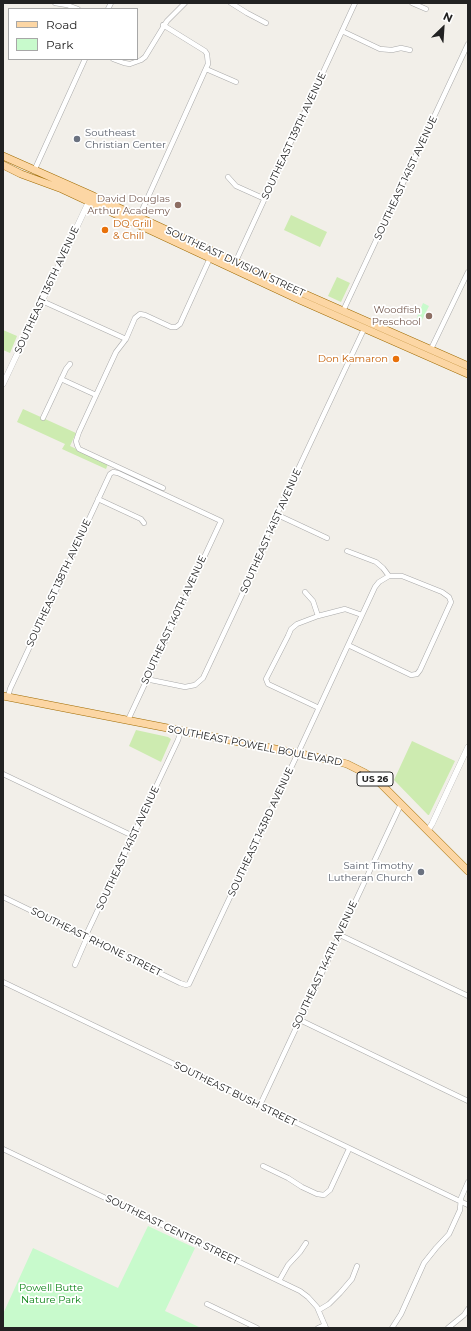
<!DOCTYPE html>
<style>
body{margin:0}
#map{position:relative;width:471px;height:1331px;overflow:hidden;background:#f2efe9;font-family:Montserrat,sans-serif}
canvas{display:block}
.frame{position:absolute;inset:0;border:4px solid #222;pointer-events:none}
.legend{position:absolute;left:8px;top:8px;width:130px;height:52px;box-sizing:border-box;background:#fff;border:1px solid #a7a7a7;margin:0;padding:5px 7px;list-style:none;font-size:12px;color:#222}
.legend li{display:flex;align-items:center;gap:8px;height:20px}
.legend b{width:20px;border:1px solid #a7a7a7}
.north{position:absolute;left:423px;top:8px;width:40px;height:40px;-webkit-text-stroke:3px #fff;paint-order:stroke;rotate:25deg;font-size:11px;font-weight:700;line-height:16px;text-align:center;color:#222}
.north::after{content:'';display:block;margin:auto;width:14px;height:18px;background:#222;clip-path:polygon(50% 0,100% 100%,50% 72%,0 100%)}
</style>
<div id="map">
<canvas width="471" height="1331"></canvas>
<div class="frame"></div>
<ul class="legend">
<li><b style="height:5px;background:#fcd6a4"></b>Road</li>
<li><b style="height:11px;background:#c8facc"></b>Park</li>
</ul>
<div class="north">N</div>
</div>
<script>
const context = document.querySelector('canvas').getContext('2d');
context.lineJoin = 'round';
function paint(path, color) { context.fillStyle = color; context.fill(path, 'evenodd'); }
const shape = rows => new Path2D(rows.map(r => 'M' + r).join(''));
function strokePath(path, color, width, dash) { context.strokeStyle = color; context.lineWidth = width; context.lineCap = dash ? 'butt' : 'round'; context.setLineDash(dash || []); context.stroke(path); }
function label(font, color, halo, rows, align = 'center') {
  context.font = font + ' Montserrat,sans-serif'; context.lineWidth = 3.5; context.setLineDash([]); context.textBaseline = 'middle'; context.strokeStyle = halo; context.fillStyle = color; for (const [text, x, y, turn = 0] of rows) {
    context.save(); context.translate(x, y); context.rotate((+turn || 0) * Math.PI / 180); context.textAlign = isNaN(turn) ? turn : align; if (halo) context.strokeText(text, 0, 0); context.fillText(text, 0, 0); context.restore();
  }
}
paint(shape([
 [291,215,327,232,320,247,284,230],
 [337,277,350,283,341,302,328,296],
 [3,330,17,336,10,353,3,350],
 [23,409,76,433,70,446,108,464,106,469,62,449,65,444,17,422],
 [136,730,168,737,171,739,161,762,129,746],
 [412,741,455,761,429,815,428,815,394,780]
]), '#cdebb0');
paint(shape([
 [423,303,429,306,421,322,416,320],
 [148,1226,195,1248,165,1311,201,1328,3,1328,3,1314,33,1248,118,1288]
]), '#c8facc');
const minor = shape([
 [55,3,67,5,78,9],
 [231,3,247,13,266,23],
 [412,3,426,9],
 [108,9,111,3],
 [342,31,380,49,392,50,401,48,410,50],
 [113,59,124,63,130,64,141,60,145,57,167,21,185,3],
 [206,69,236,82],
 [34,171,85,59],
 [228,177,236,186,265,199],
 [139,217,208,64,207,54,205,51,163,25],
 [235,263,355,3],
 [42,301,126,339],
 [343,311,468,44],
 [431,349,468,272],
 [61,379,96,395],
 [43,418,66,369,70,364],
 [163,488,79,449,77,445,76,441,79,432,116,352,126,339,135,318,140,314,145,315,171,327,176,327,180,324,210,258],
 [98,499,141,519,144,523],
 [277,514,282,517,327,538],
 [347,551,376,562,383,568,389,576,402,576,442,592,449,597,451,602,420,670,417,674,411,675,348,645],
 [305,592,313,601,318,616],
 [146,679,185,687,195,685,203,678,255,567,262,546,277,514,364,329],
 [8,697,10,689,110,474,113,472,118,473,221,521,128,720],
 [319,708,268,684,266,679,288,636,291,629,297,624,318,616,345,609,362,615],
 [3,774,133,836],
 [3,897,180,983,186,985,189,984,298,753,375,587,379,582,389,576],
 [340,935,468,996],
 [75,965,85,942,87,933,178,740,181,731],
 [3,982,468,1205],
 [300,1020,468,1101],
 [260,1105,401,804],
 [3,1149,300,1291,308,1297,317,1307,326,1328],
 [263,1166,288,1178,302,1187,317,1194,324,1195,330,1190,349,1149],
 [279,1281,288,1265,300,1252,306,1243],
 [207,1304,257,1328],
 [319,1310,329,1304,340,1293,352,1279,357,1266],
 [318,1328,325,1325],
 [392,1328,401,1314,424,1263,436,1248,449,1234,460,1210,461,1198,468,1182],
 [448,1328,464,1315,468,1309]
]);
const tertiary = shape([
 [3,384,90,199],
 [428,830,432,824,468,747]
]);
const primary = shape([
 [3,156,91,195,309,296,468,366],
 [3,165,21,174,62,189,300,300,468,374],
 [3,696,332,760,347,764,365,773,380,783,468,871]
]);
strokePath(minor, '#a9a9a9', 5.5);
strokePath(tertiary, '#a9a9a9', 6);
strokePath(primary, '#a06b00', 8);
strokePath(minor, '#fff', 4.5);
strokePath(tertiary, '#fff', 5.5);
strokePath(primary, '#fcd6a4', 7);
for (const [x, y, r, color] of [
 [77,139,4,"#6b7280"],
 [178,205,4,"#8d6e63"],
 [105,230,4,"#e8710a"],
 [429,316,4,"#8d6e63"],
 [396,359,4,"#e8710a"],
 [421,872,4,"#6b7280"]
]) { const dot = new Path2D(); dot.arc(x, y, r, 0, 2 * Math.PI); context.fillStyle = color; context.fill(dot); strokePath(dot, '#fff', 1.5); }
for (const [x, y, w] of [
 [375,779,36]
]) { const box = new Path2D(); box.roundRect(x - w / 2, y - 7, w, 14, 3); context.fillStyle = '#fff'; context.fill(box); strokePath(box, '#222', 1); }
label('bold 9px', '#222', null, [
 ["US 26",375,779]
]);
label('10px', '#5b616d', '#fff', [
 ["Southeast",85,133],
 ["Christian Center",85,145],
 ["Saint Timothy",413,866,"right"],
 ["Lutheran Church",413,878,"right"]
], 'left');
label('10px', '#222', '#fff', [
 ["SOUTHEAST 139TH AVENUE",294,136,-65],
 ["SOUTHEAST 141ST AVENUE",406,178,-65],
 ["SOUTHEAST DIVISION STREET",235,262,25],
 ["SOUTHEAST 136TH AVENUE",47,290,-65],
 ["SOUTHEAST 141ST AVENUE",271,531,-66],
 ["SOUTHEAST 138TH AVENUE",59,583,-65],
 ["SOUTHEAST 140TH AVENUE",174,620,-65],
 ["SOUTHEAST POWELL BOULEVARD",255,746,11],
 ["SOUTHEAST 143RD AVENUE",261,832,-65],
 ["SOUTHEAST 141ST AVENUE",128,848,-65],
 ["SOUTHEAST RHONE STREET",96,942,26],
 ["SOUTHEAST 144TH AVENUE",325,965,-65],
 ["SOUTHEAST BUSH STREET",235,1094,26],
 ["SOUTHEAST CENTER STREET",172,1230,26]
]);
label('10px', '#785e54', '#fff', [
 ["David Douglas",170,199],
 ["Arthur Academy",170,211],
 ["Woodfish",421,310],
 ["Preschool",421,322]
], 'right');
label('10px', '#c56008', '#fff', [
 ["DQ Grill",113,224],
 ["& Chill",113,236],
 ["Don Kamaron",388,359,"right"]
], 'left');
label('10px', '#0c8416', '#fff', [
 ["Powell Butte",51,1288],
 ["Nature Park",51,1300]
]);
</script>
